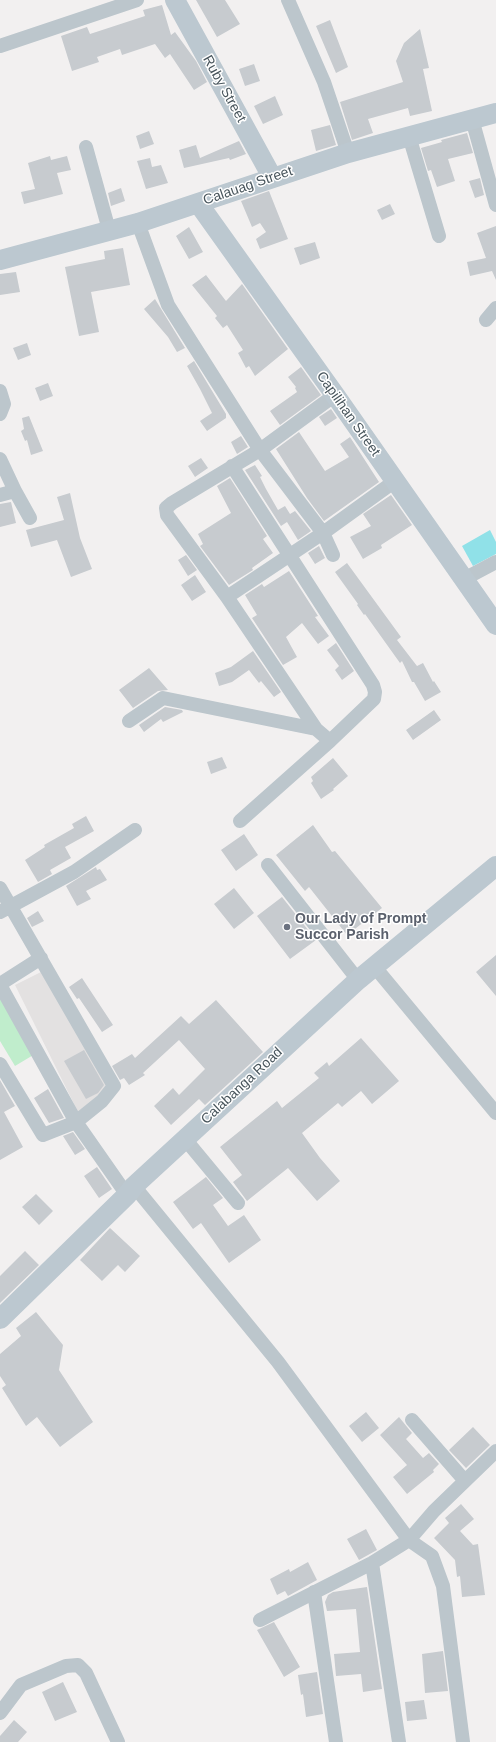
<!DOCTYPE html>
<style>
body{margin:0}
canvas{display:block;background:#f2f0f0}
</style>
<canvas width="496" height="1742"></canvas>
<script>
const context = document.querySelector('canvas').getContext('2d');
context.lineJoin = 'round';
function paint(path, color) { context.fillStyle = color; context.fill(path, 'evenodd'); }
const shape = rows => new Path2D(rows.map(r => 'M' + r).join(''));
function strokePath(path, color, width, dash) { context.strokeStyle = color; context.lineWidth = width; context.lineCap = dash ? 'butt' : 'round'; context.setLineDash(dash || []); context.stroke(path); }
function label(font, color, halo, rows, align = 'center') {
  context.font = font + ' Helvetica,sans-serif'; context.lineWidth = 3; context.setLineDash([]); context.textBaseline = 'middle'; context.strokeStyle = halo; context.fillStyle = color; for (const [text, x, y, turn = 0] of rows) {
    context.save(); context.translate(x, y); context.rotate((+turn || 0) * Math.PI / 180); context.textAlign = isNaN(turn) ? turn : align; if (halo) context.strokeText(text, 0, 0); context.fillText(text, 0, 0); context.restore();
  }
}
paint(shape([
 [45,970,112,1085,78,1112,15,985]
]), '#e3e1e1');
paint(shape([
 [0,982,40,1051,15,1066,0,1041]
]), '#c0edcc');
paint(shape([
 [490,530,496,542,496,554,473,566,462,546]
]), '#90e1e8');
paint(shape([
 [196,0,225,0,240,24,217,37],
 [162,5,171,35,175,32,196,61,207,82,194,90,170,54,165,58,155,44,122,55,120,49,97,57,99,62,72,71,61,36,87,27,90,34,145,16,143,10],
 [330,20,348,67,336,73,316,26],
 [420,29,429,68,423,69,432,111,410,116,408,108,368,119,373,133,352,140,340,102,403,82,396,61,404,43],
 [254,64,260,81,245,86,239,69],
 [275,96,283,115,263,124,254,106],
 [330,125,336,145,316,151,311,130],
 [149,131,154,144,140,149,136,136],
 [467,133,473,153,448,159,455,181,437,187,431,170,428,171,421,148,442,142,441,140],
 [239,141,246,154,230,160,229,158,184,168,179,150,196,145,200,158],
 [50,156,51,160,67,156,71,170,57,173,63,194,24,204,21,192,35,189,28,163],
 [150,158,152,167,161,165,168,183,146,189,137,161],
 [480,178,484,195,475,198,469,181],
 [121,188,125,201,111,206,108,193],
 [269,191,288,239,260,249,256,239,266,232,260,223,252,227,241,201],
 [390,204,395,214,382,220,377,210],
 [496,226,496,280,492,271,470,276,467,262,486,258,477,233],
 [189,227,203,252,189,259,176,236],
 [315,242,320,258,300,265,294,248],
 [123,248,130,285,91,292,99,332,79,336,65,267,105,259,104,251],
 [16,272,20,292,0,295,0,274],
 [206,275,226,301,242,284,288,349,255,376,249,366,246,368,238,353,243,350,227,325,223,328,215,318,217,316,192,285],
 [155,299,185,348,177,352,168,337,144,309],
 [27,343,31,355,18,360,13,348],
 [194,361,226,414,226,418,207,431,200,421,212,413,200,389,187,366],
 [301,367,321,395,280,425,270,411,297,392,295,388,296,387,288,377],
 [48,383,53,396,40,401,35,388],
 [331,409,337,418,325,426,319,417],
 [29,416,43,451,31,455,27,440,25,441,21,431,24,429,22,418],
 [299,432,325,471,349,457,340,444,350,437,379,482,324,521,307,498,276,449],
 [241,436,248,447,237,454,231,442],
 [201,458,208,468,195,477,188,466],
 [255,465,262,476,260,477,266,489,278,510,285,506,290,514,295,511,311,531,298,540,287,522,281,526,245,470],
 [230,478,267,536,263,539,273,553,252,568,253,570,229,585,200,546,203,544,198,534,231,513,217,486],
 [70,493,80,538,92,569,71,577,57,540,31,547,26,530,64,520,57,497],
 [391,495,412,525,381,545,382,548,363,559,350,537,371,526,363,514],
 [11,502,16,523,0,527,0,504],
 [319,546,325,558,315,564,308,553],
 [186,555,197,570,188,576,178,560],
 [347,563,401,637,397,640,417,666,423,663,433,682,434,681,441,692,425,701,414,682,412,682,402,661,400,663,365,614,364,615,357,605,358,604,335,572],
 [289,571,318,616,315,617,329,636,318,644,302,623,286,637,297,657,283,665,252,618,257,615,245,595,262,584,264,587],
 [195,575,206,592,192,601,181,585],
 [336,643,354,671,342,680,335,670,339,666,327,650],
 [253,651,281,692,274,697,261,681,259,683,249,670,232,682,219,686,215,673,231,667],
 [149,668,168,690,158,691,133,708,119,690],
 [165,707,182,710,183,712,163,722,161,719,144,732,139,725],
 [434,710,441,720,413,740,406,730],
 [222,757,227,768,211,774,207,762],
 [333,758,348,776,333,789,334,790,321,799,311,783,313,781,311,777],
 [86,816,94,831,65,847,71,858,50,870,52,874,38,882,25,860,45,847,44,845,74,828,72,824],
 [313,825,332,852,335,851,382,908,347,935,309,887,305,891,276,855],
 [244,834,258,855,236,871,221,850],
 [96,867,97,870,100,869,107,880,86,891,91,899,77,906,66,886],
 [234,888,254,913,234,929,214,904],
 [282,897,316,940,290,959,257,916],
 [38,911,44,921,32,927,27,918],
 [496,955,496,996,476,972],
 [82,978,113,1025,102,1032,79,998,77,999,69,987],
 [216,1000,263,1052,205,1105,199,1099,171,1125,154,1106,173,1088,179,1095,205,1069,179,1040,143,1073,145,1075,129,1085,124,1078,120,1080,112,1066,132,1054,135,1058,181,1016,189,1024],
 [361,1038,399,1081,372,1104,361,1091,342,1107,338,1103,302,1133,320,1158,340,1181,317,1201,288,1168,247,1201,233,1182,242,1175,220,1147,277,1101,282,1108,319,1078,314,1073,327,1062,329,1066],
 [84,1050,104,1085,98,1093,86,1099,64,1061],
 [0,1080,15,1106,4,1112,23,1147,0,1160],
 [48,1089,64,1118,49,1123,34,1098],
 [73,1132,85,1149,75,1155,63,1136],
 [97,1167,112,1189,99,1198,84,1176],
 [206,1177,223,1198,213,1205,228,1226,244,1215,261,1240,229,1263,201,1223,193,1229,173,1202],
 [36,1194,53,1211,39,1225,22,1207],
 [110,1228,140,1256,125,1272,118,1265,102,1281,80,1260],
 [25,1251,39,1265,0,1303,0,1276],
 [36,1312,63,1345,59,1370,93,1422,60,1447,37,1417,26,1426,2,1388,6,1385,0,1376,0,1354,21,1336,16,1328],
 [366,1412,379,1428,362,1442,349,1426],
 [399,1417,412,1433,406,1439,423,1458,429,1453,439,1464,433,1470,434,1472,407,1494,393,1477,407,1465,380,1435],
 [473,1427,490,1445,466,1468,449,1450],
 [461,1504,474,1519,460,1531,473,1545,478,1544,485,1595,462,1597,460,1576,457,1577,455,1560,434,1538,449,1523,445,1518],
 [366,1529,377,1550,359,1560,347,1539],
 [308,1562,317,1580,288,1596,285,1591,277,1595,270,1579,289,1569,290,1572],
 [367,1587,382,1689,363,1692,361,1674,336,1676,334,1654,360,1652,356,1609,327,1611,325,1602,328,1595,333,1592],
 [274,1622,300,1667,284,1677,257,1630],
 [443,1651,448,1691,425,1693,422,1654],
 [317,1672,323,1714,306,1717,303,1694,301,1695,298,1675],
 [63,1682,77,1712,55,1721,42,1692],
 [424,1700,427,1719,407,1721,405,1702],
 [14,1720,27,1732,18,1742,0,1742,0,1736]
]), '#c7cbcf');
strokePath(shape([
 [288,0,324,82,348,153],
 [0,46,137,0],
 [472,119,496,205],
 [409,136,439,236],
 [86,147,109,230],
 [138,223,168,305,260,450,323,533,333,555],
 [486,320,496,308],
 [0,391,4,404,0,414],
 [0,459,15,491,0,495],
 [232,466,373,685,375,692,374,699,330,741,240,821],
 [15,491,30,518],
 [464,579,496,562],
 [227,597,323,533,395,481],
 [129,721,163,698,316,729],
 [330,741,316,729,227,597,167,515,166,508,172,503,260,450,335,395],
 [268,865,358,980],
 [0,888,114,1086,102,1101,76,1122,43,1135,0,1064],
 [0,912,74,872,135,830],
 [374,966,496,1113],
 [0,984,41,958],
 [0,985,76,1122,127,1195],
 [185,1139,238,1203],
 [134,1186,278,1362,409,1540,432,1556,443,1586,463,1742],
 [412,1420,465,1481],
 [372,1563,399,1742],
 [314,1592,336,1742],
 [260,1620,372,1563,409,1540,434,1511,496,1451],
 [0,1713,21,1685,66,1666,78,1665,86,1673,118,1742]
]), '#bcc6cc', 14);
strokePath(shape([
 [175,0,272,177],
 [198,203,335,395,496,625],
 [0,260,138,223,348,153,496,113],
 [0,1319,127,1195,134,1186,358,980,496,866]
]), '#bcc8d0', 20);
for (const [x, y, r, color] of [
 [287,927,4,"#6b7280"]
]) { const dot = new Path2D(); dot.arc(x, y, r, 0, 2 * Math.PI); context.fillStyle = color; context.fill(dot); strokePath(dot, '#fff', 1.5); }
label('14px', '#48555c', '#fff', [
 ["Ruby Street",224,89,61],
 ["Calauag Street",248,186,-19],
 ["Capilihan Street",348,414,55],
 ["Calabanga Road",242,1086,-43]
]);
label('bold 14px', '#5b616d', '#fff', [
 ["Our Lady of Prompt",295,919],
 ["Succor Parish",295,935]
], 'left');
</script>
